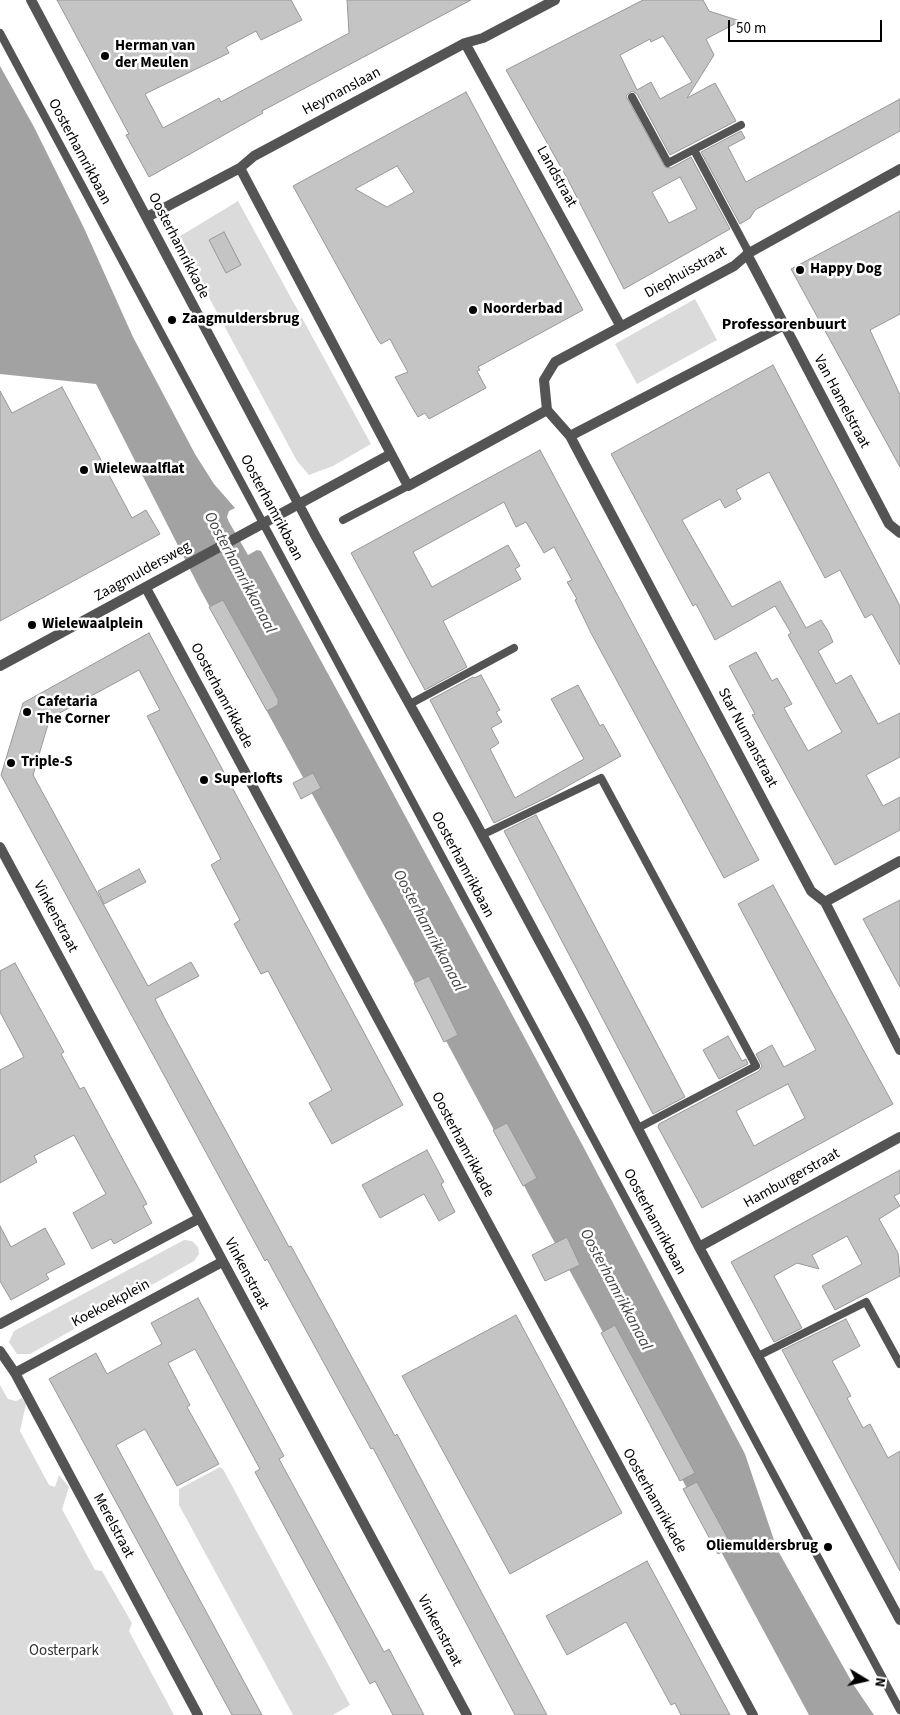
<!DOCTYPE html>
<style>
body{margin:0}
#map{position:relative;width:900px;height:1715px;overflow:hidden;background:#fff;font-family:"Source Sans 3",sans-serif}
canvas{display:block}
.north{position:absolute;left:840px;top:1655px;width:50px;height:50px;-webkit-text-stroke:4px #fff;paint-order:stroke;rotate:99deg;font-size:14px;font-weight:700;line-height:20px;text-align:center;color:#000}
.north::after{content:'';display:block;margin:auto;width:18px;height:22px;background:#000;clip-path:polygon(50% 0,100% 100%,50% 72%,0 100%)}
.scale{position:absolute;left:728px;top:20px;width:154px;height:22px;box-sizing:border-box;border:2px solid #000;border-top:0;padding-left:6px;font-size:15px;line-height:18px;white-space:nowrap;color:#000;-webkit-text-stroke:4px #fff;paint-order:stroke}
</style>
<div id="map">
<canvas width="900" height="1715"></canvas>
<div class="north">N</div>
<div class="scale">50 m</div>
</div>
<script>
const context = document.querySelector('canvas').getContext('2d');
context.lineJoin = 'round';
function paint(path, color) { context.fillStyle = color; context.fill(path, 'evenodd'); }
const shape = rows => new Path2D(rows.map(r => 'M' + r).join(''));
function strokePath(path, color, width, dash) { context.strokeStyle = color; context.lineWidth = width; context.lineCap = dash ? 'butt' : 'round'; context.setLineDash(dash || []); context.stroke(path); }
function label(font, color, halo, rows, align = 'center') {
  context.font = font + ' "Source Sans 3",sans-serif'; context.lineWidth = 5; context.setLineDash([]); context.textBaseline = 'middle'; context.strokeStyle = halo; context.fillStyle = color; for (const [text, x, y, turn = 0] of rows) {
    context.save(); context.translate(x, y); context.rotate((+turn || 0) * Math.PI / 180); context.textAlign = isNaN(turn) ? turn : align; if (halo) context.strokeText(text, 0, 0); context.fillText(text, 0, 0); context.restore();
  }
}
paint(shape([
 [238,201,371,444,333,466,309,475,297,461,177,238],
 [695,299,717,340,637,384,615,344],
 [184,1240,192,1241,198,1247,199,1254,194,1261,30,1354,17,1354,9,1342,14,1331],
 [0,1385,8,1399,16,1401,22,1398,26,1404,20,1431,49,1485,55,1487,59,1475,69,1487,62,1509,95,1570,102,1571,132,1623,129,1631,174,1715,0,1715],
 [220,1467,223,1469,350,1705,333,1715,293,1715,179,1505,179,1489]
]), '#dbdbdb');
paint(shape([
 [0,66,34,127,84,228,133,337,195,454,214,484,235,508,229,511,227,517,229,522,248,555,257,550,261,551,374,758,584,1148,745,1454,777,1549,853,1684,874,1715,809,1715,382,922,200,589,96,384,0,374]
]), '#a2a2a2');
const building = shape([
 [57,0,291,0,302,20,261,40,256,31,226,47,229,53,145,94,163,128,219,98,221,102,349,33,347,0,471,0,262,111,263,113,149,177,126,135,129,134,57,0],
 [643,0,703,0,709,11,740,21,706,39,714,55,687,98,715,83,736,121,670,155,637,94,632,91,626,96,665,167,671,168,691,157,730,229,624,289,567,178,506,70,643,0],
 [663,36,692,82,660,99,651,82,637,90,620,55,650,39,651,42,663,36],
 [680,177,697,209,669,223,652,192,680,177],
 [466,92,583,310,478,367,480,370,477,371,486,388,429,419,425,413,418,417,412,407,395,377,408,372,399,356,390,339,381,344,378,340,293,186,466,92],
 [397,166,414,192,387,207,355,189,397,166],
 [900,99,900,131,755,210,750,218,740,224,701,152,741,131,745,138,728,147,746,182,900,99],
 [900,211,900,314,870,330,900,395,900,467,791,269,900,211],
 [224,232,241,265,226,273,209,240,224,232],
 [773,365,900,606,900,665,872,614,865,618,840,570,825,578,769,472,736,490,741,499,725,508,720,499,682,520,732,607,780,581,806,628,821,620,828,631,833,642,818,651,836,684,851,675,878,724,900,713,900,757,866,775,883,806,900,797,900,830,835,865,752,715,755,714,729,666,756,652,772,681,777,678,792,704,784,708,808,751,842,732,788,635,791,633,775,606,715,640,696,604,693,606,611,454,773,365],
 [62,387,132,518,146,510,160,534,0,621,0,391,12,413,62,387],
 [540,450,759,860,724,878,591,633,575,600,577,599,567,582,572,580,554,547,544,553,526,522,516,527,504,502,413,552,432,587,508,545,520,566,515,569,521,579,443,621,467,667,425,690,351,553,540,450],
 [223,600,278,699,278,705,267,711,209,607,223,600],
 [149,633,403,1105,332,1144,309,1103,332,1090,268,971,261,974,234,924,240,920,211,865,221,859,147,716,160,710,139,670,56,715,57,717,49,721,33,775,148,986,191,962,199,976,155,999,164,1017,289,1247,291,1246,395,1436,397,1434,547,1715,515,1715,373,1448,371,1449,267,1259,265,1261,1,775,23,703,149,633],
 [481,675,500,710,496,712,502,722,491,728,499,743,490,749,515,798,584,759,551,699,578,685,600,726,603,724,621,756,548,797,494,823,430,700,473,677,474,678,481,675],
 [313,773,321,788,301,799,293,783,313,773],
 [536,815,685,1097,653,1114,504,831,536,815],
 [139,869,146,882,104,904,98,891,139,869],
 [773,885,893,1104,702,1208,658,1127,659,1124,759,1071,762,1066,756,1054,772,1045,784,1067,816,1050,738,904,773,885],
 [788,1084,805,1118,754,1146,736,1111,788,1084],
 [900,900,900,987,863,919,900,900],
 [15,963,64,1052,61,1054,80,1089,84,1087,147,1204,143,1206,152,1223,114,1244,111,1239,92,1249,73,1213,106,1194,74,1135,34,1156,37,1162,0,1183,0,1070,24,1057,0,1012,0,971,15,963],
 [429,976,458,1035,444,1042,414,983,429,976],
 [728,1036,742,1061,746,1059,748,1064,719,1079,703,1050,728,1036],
 [507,1123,537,1178,523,1186,493,1130,507,1123],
 [427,1150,444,1182,441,1184,455,1212,439,1221,424,1194,380,1218,362,1185,427,1150],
 [900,1170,900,1193,894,1196,900,1206,879,1219,898,1253,900,1276,835,1310,822,1286,862,1264,847,1236,812,1255,819,1269,797,1263,774,1276,802,1328,774,1342,731,1262,900,1170],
 [0,1226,11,1247,45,1228,65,1264,46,1274,49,1279,11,1300,0,1281,0,1226],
 [567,1237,580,1265,545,1281,532,1255,567,1237],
 [198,1298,284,1456,279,1459,384,1652,389,1649,424,1715,393,1715,375,1681,370,1684,255,1472,260,1469,195,1349,168,1363,190,1405,187,1407,219,1464,177,1486,145,1429,116,1445,262,1715,232,1715,109,1489,49,1379,96,1353,107,1374,145,1353,162,1344,151,1323,198,1298],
 [516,1315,622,1513,510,1574,402,1376,516,1315],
 [846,1319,860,1346,832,1361,851,1396,847,1398,863,1428,870,1424,888,1458,900,1451,900,1571,782,1350,846,1319],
 [615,1325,695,1473,680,1481,601,1333,615,1325],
 [697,1482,732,1546,718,1554,683,1489,697,1482],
 [647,1561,730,1715,681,1715,675,1703,671,1705,626,1622,567,1655,546,1616,647,1561]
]);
paint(building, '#c4c4c4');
strokePath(building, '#989898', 1);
strokePath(shape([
 [0,33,900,1710],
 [632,97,668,163,741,125],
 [694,150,749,253],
 [343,520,408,486],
 [410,704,514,648],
 [482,835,601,778,756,1066,638,1128],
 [758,1356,866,1302,900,1364]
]), '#545454', 8);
strokePath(shape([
 [31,0,315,535,472,816,584,1024,699,1247,900,1620],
 [465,43,620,325],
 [240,168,408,486,547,410],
 [900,169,749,253,734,266,555,362,544,380,547,410,570,436,811,891,825,902,900,1050],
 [147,217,240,168,254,156,465,43,483,38,555,0],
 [747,254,889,524,900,533],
 [570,436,784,325],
 [146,588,753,1715],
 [0,666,391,454],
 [0,847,467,1715],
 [825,902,900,861],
 [699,1247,900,1137],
 [0,1324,198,1219],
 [0,1351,15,1373,198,1715],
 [15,1373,222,1262]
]), '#545454', 10);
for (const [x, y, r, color] of [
 [105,56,5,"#000"],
 [800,270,5,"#000"],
 [473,310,5,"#000"],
 [172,320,5,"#000"],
 [84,470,5,"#000"],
 [32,625,5,"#000"],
 [27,712,5,"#000"],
 [11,763,5,"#000"],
 [204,780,5,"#000"],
 [828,1547,5,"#000"]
]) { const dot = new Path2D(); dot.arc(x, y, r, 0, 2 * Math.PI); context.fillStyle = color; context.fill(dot); strokePath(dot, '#fff', 2); }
label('bold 15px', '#000', '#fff', [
 ["Herman van",115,47],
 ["der Meulen",115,64],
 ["Happy Dog",810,270],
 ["Noorderbad",483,310],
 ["Zaagmuldersbrug",182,320],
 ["Wielewaalflat",94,470],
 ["Wielewaalplein",42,625],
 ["Cafetaria",37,703],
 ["The Corner",37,720],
 ["Triple-S",21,763],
 ["Superlofts",214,780],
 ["Oliemuldersbrug",818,1547,"right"]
], 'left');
label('15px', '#000', '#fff', [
 ["Heymanslaan",342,92,-28],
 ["Oosterhamrikbaan",79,152,62],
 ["Landstraat",556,177,61],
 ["Oosterhamrikkade",178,246,63],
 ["Diephuisstraat",686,273,-29],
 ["Van Hamelstraat",841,402,62],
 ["Oosterhamrikbaan",271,508,62],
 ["Zaagmuldersweg",143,572,-29],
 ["Oosterhamrikkade",221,696,62],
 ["Star Numanstraat",747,738,62],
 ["Oosterhamrikbaan",462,865,62],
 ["Vinkenstraat",55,917,62],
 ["Oosterhamrikkade",462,1145,62],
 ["Hamburgerstraat",792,1179,-29],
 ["Oosterhamrikbaan",654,1222,62],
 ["Vinkenstraat",246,1274,62],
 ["Koekoekplein",111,1304,-28],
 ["Oosterhamrikkade",654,1501,61],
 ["Merelstraat",113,1526,62],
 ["Vinkenstraat",439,1631,62]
]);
label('15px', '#323232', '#fff', [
 ["Oosterpark",64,1652]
]);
label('bold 16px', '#000', '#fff', [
 ["Professorenbuurt",784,325]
]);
label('italic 16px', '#434343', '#fff', [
 ["Oosterhamrikkanaal",239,573,62],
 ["Oosterhamrikkanaal",428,931,62],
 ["Oosterhamrikkanaal",615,1290,62]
]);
</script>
